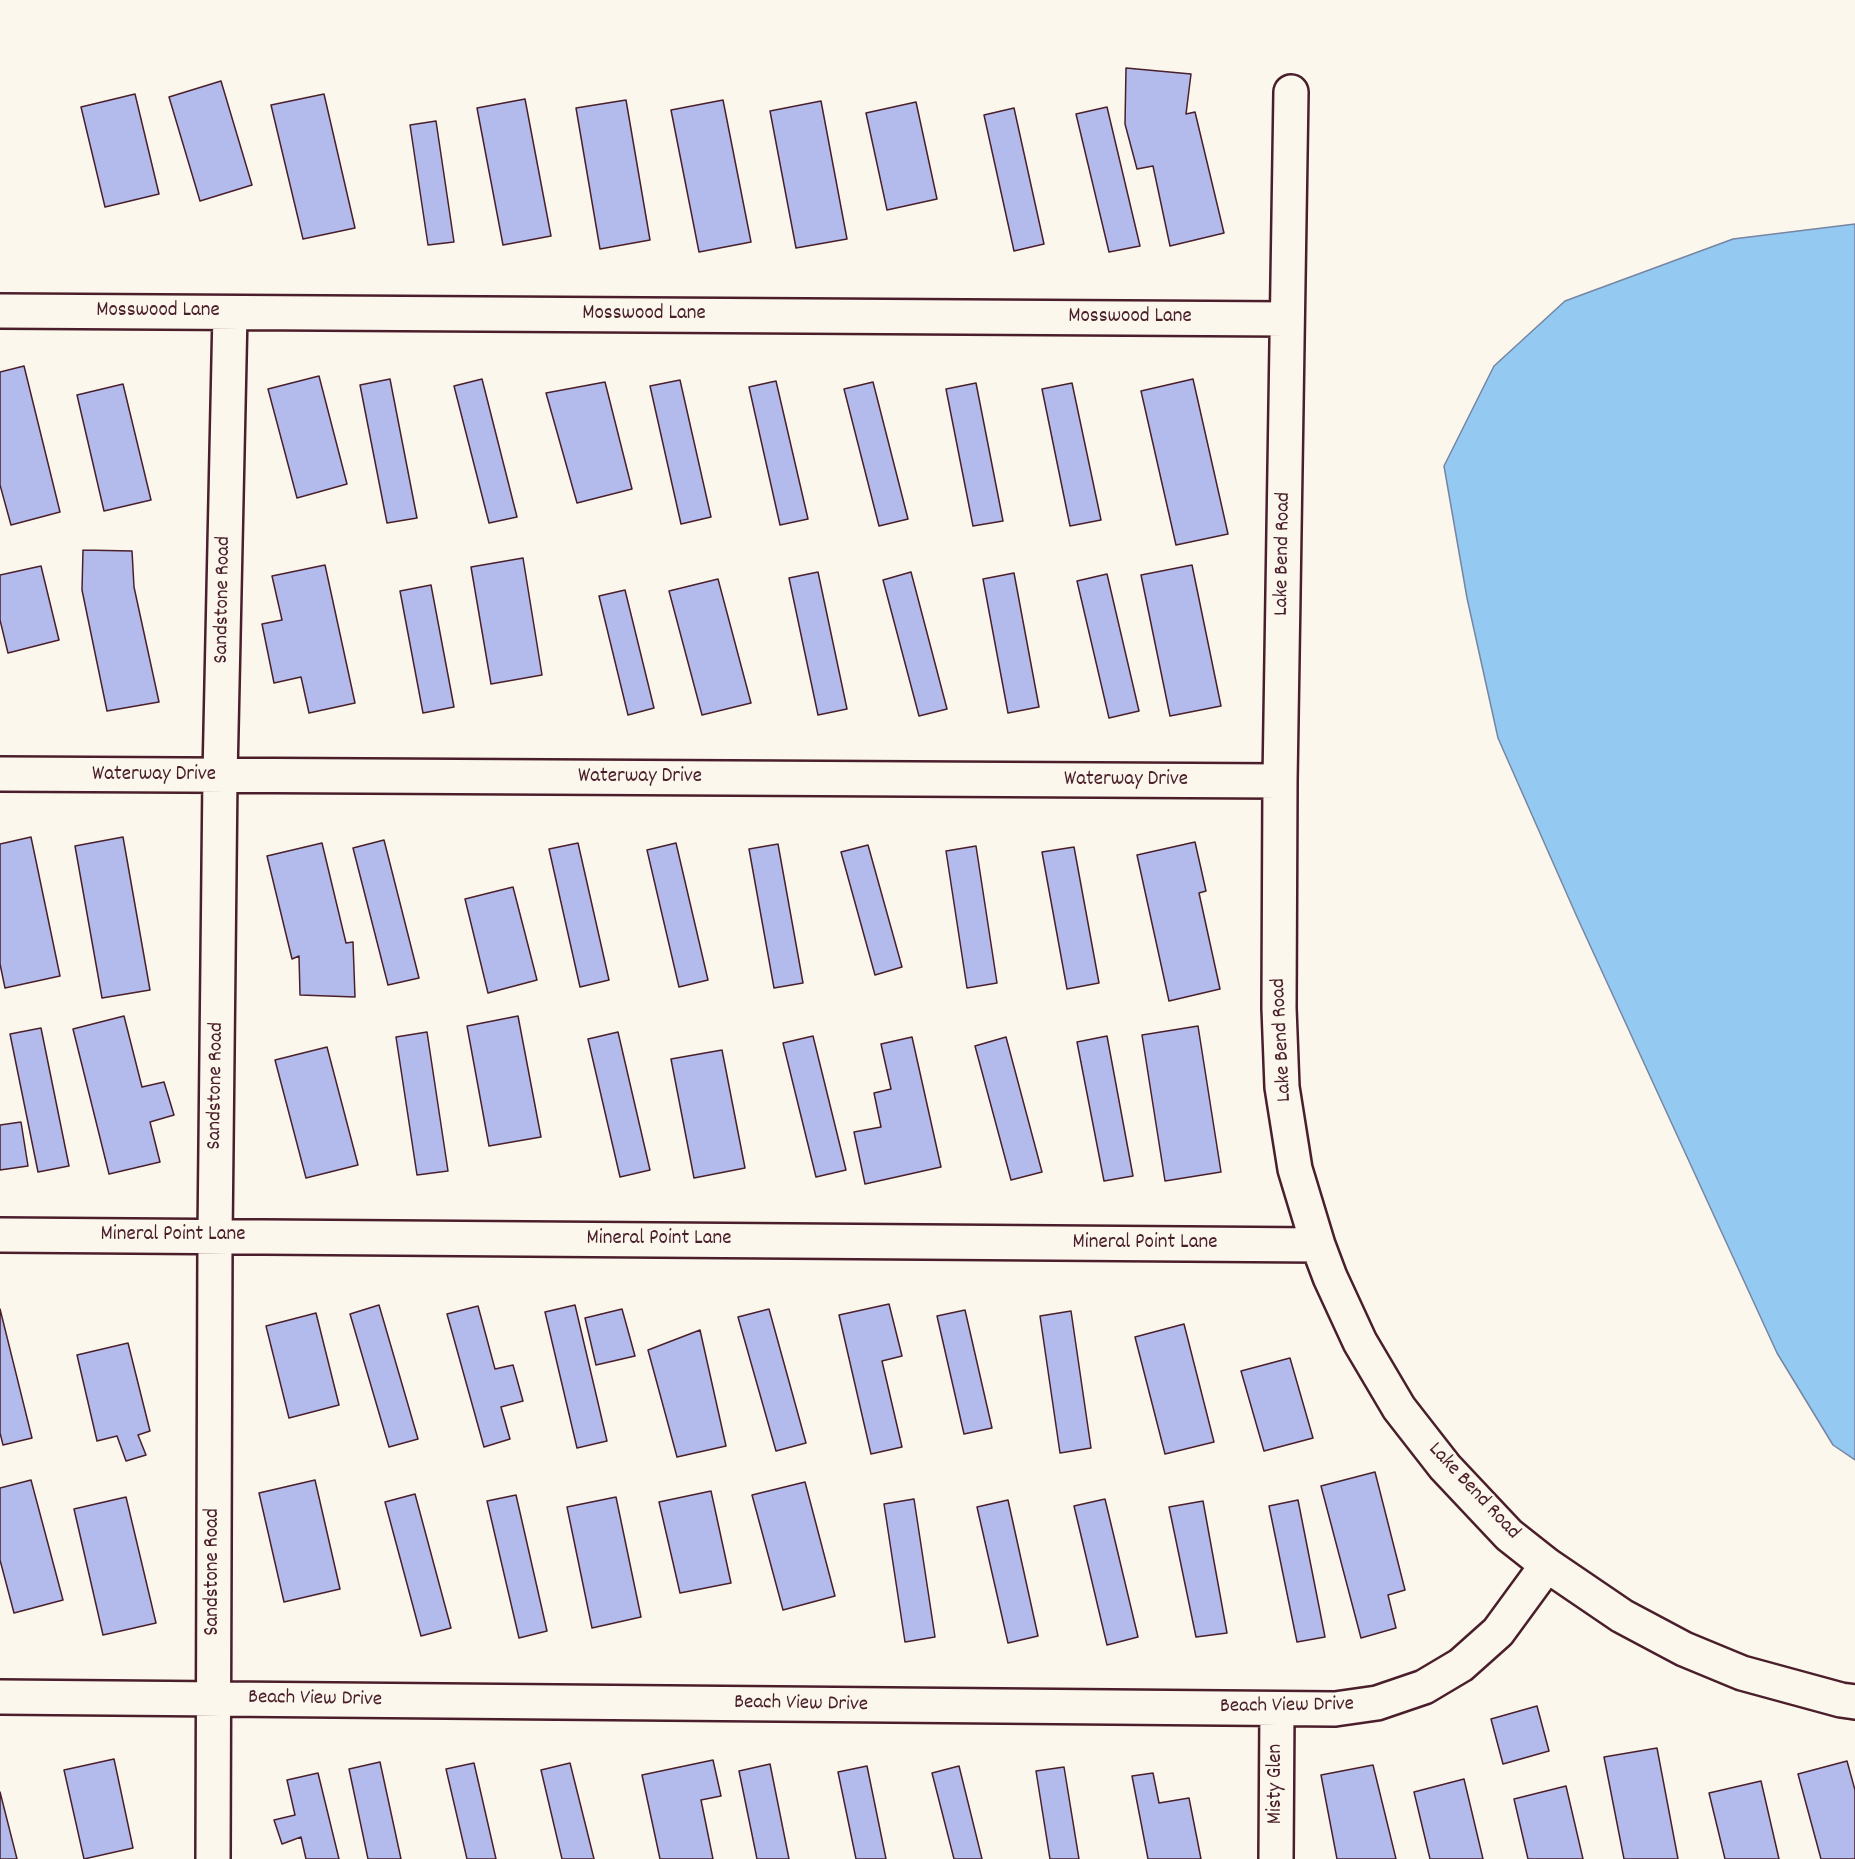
<!DOCTYPE html>
<style>
body{margin:0}
canvas{display:block;background:#fbf7ec}
</style>
<canvas width="1855" height="1859"></canvas>
<script>
const context = document.querySelector('canvas').getContext('2d');
context.lineJoin = 'round';
function paint(path, color) { context.fillStyle = color; context.fill(path, 'evenodd'); }
const shape = rows => new Path2D(rows.map(r => 'M' + r).join(''));
function strokePath(path, color, width, dash) { context.strokeStyle = color; context.lineWidth = width; context.lineCap = dash ? 'butt' : 'round'; context.setLineDash(dash || []); context.stroke(path); }
function label(font, color, halo, rows, align = 'center') {
  context.font = font + ' Dekko,sans-serif'; context.lineWidth = 4.5; context.setLineDash([]); context.textBaseline = 'middle'; context.strokeStyle = halo; context.fillStyle = color; for (const [text, x, y, turn = 0] of rows) {
    context.save(); context.translate(x, y); context.rotate((+turn || 0) * Math.PI / 180); context.textAlign = isNaN(turn) ? turn : align; if (halo) context.strokeText(text, 0, 0); context.fillText(text, 0, 0); context.restore();
  }
}
const water = shape([
 [1855,224,1855,1460,1833,1445,1777,1353,1577,917,1498,738,1467,598,1444,466,1494,366,1565,301,1733,239,1855,224]
]);
paint(water, '#94c9f2');
strokePath(water, '#7685a2', 1.5);
const building = shape([
 [1126,68,1191,74,1186,114,1195,112,1224,233,1170,246,1153,166,1137,169,1125,124,1126,68],
 [221,81,252,185,200,201,169,97,221,81],
 [135,94,159,194,105,207,81,107,135,94],
 [324,94,355,228,303,239,271,105,324,94],
 [525,99,551,236,503,245,477,108,525,99],
 [626,100,650,240,600,249,576,108,626,100],
 [723,100,751,242,699,252,671,110,723,100],
 [821,101,847,239,796,248,770,111,821,101],
 [916,102,937,199,887,210,866,113,916,102],
 [1107,107,1140,246,1109,252,1076,114,1107,107],
 [1014,108,1044,244,1014,251,984,115,1014,108],
 [436,121,454,242,428,245,410,125,436,121],
 [24,366,60,512,11,525,0,485,0,372,24,366],
 [319,376,347,484,297,498,268,389,319,376],
 [390,379,417,518,387,523,360,385,390,379],
 [482,379,517,517,489,523,454,386,482,379],
 [1193,379,1228,534,1176,545,1141,391,1193,379],
 [680,380,711,517,681,524,650,386,680,380],
 [776,381,808,519,780,525,749,387,776,381],
 [605,382,632,489,577,503,546,393,605,382],
 [873,382,908,519,879,526,844,389,873,382],
 [976,383,1003,521,973,526,946,389,976,383],
 [1072,383,1101,520,1070,526,1042,389,1072,383],
 [123,384,151,500,104,511,77,395,123,384],
 [83,550,132,551,134,587,159,702,107,711,82,590,83,550],
 [523,558,542,675,491,684,471,567,523,558],
 [325,565,355,703,309,713,301,677,274,683,262,624,282,620,272,576,325,565],
 [1192,565,1221,706,1170,716,1141,575,1192,565],
 [41,566,59,640,8,653,0,620,0,575,41,566],
 [818,572,847,709,818,715,789,578,818,572],
 [911,572,947,709,919,716,883,580,911,572],
 [1014,573,1039,707,1008,713,983,579,1014,573],
 [1107,574,1139,711,1109,718,1077,581,1107,574],
 [718,579,751,703,702,715,669,591,718,579],
 [431,585,454,707,423,713,400,591,431,585],
 [625,590,654,708,628,715,599,596,625,590],
 [31,837,60,976,5,988,0,964,0,844,31,837],
 [123,837,150,990,102,998,75,846,123,837],
 [384,840,419,978,388,985,353,848,384,840],
 [1195,842,1206,891,1199,893,1220,989,1169,1001,1137,855,1195,842],
 [322,843,346,943,353,942,355,997,300,995,299,956,292,959,267,856,322,843],
 [578,843,609,980,580,987,549,849,578,843],
 [676,843,708,980,679,987,647,850,676,843],
 [778,844,803,983,774,988,749,849,778,844],
 [868,845,902,967,875,975,841,852,868,845],
 [976,846,997,983,967,988,946,851,976,846],
 [1074,847,1099,983,1067,989,1042,852,1074,847],
 [513,887,537,980,488,993,465,899,513,887],
 [124,1016,142,1087,164,1082,174,1115,150,1122,160,1162,109,1174,73,1029,124,1016],
 [518,1016,541,1137,489,1146,467,1026,518,1016],
 [1198,1026,1221,1172,1165,1181,1142,1035,1198,1026],
 [41,1028,69,1166,38,1172,10,1034,41,1028],
 [427,1032,448,1171,417,1175,396,1037,427,1032],
 [618,1032,650,1170,620,1177,588,1039,618,1032],
 [813,1036,846,1170,816,1177,783,1043,813,1036],
 [1107,1036,1133,1176,1104,1181,1077,1042,1107,1036],
 [912,1037,941,1167,865,1184,854,1132,881,1127,874,1093,891,1089,881,1044,912,1037],
 [1006,1037,1042,1172,1011,1180,975,1046,1006,1037],
 [327,1047,358,1165,306,1178,275,1060,327,1047],
 [722,1050,745,1168,694,1178,671,1059,722,1050],
 [21,1122,28,1166,0,1170,0,1125,21,1122],
 [889,1304,902,1356,882,1361,902,1447,871,1454,839,1315,889,1304],
 [379,1305,418,1439,389,1447,350,1314,379,1305],
 [575,1305,607,1441,577,1448,545,1312,575,1305],
 [478,1306,495,1369,513,1365,523,1401,501,1407,510,1439,484,1447,447,1314,478,1306],
 [0,1309,32,1438,3,1445,0,1433,0,1309],
 [622,1309,635,1356,596,1365,585,1318,622,1309],
 [769,1309,806,1443,776,1451,738,1317,769,1309],
 [965,1310,992,1428,964,1434,937,1316,965,1310],
 [1071,1311,1091,1448,1060,1453,1040,1316,1071,1311],
 [316,1313,339,1405,289,1418,266,1326,316,1313],
 [1184,1324,1214,1442,1165,1454,1135,1337,1184,1324],
 [700,1330,726,1446,677,1457,648,1350,700,1330],
 [128,1343,150,1431,138,1435,146,1455,126,1461,117,1436,97,1441,77,1355,128,1343],
 [1290,1358,1313,1438,1264,1451,1241,1371,1290,1358],
 [1375,1472,1405,1590,1388,1595,1396,1628,1361,1638,1321,1486,1375,1472],
 [31,1480,63,1600,14,1613,0,1560,0,1488,31,1480],
 [315,1480,340,1589,284,1602,259,1493,315,1480],
 [805,1482,835,1596,783,1610,752,1495,805,1482],
 [711,1491,731,1583,680,1593,659,1502,711,1491],
 [415,1494,451,1628,421,1636,385,1502,415,1494],
 [516,1495,547,1631,519,1638,487,1501,516,1495],
 [126,1497,156,1623,103,1635,74,1509,126,1497],
 [616,1497,641,1617,592,1628,567,1507,616,1497],
 [914,1499,935,1637,905,1642,884,1504,914,1499],
 [1105,1499,1138,1637,1107,1645,1074,1506,1105,1499],
 [1008,1500,1038,1636,1008,1643,977,1507,1008,1500],
 [1298,1500,1325,1637,1297,1642,1269,1506,1298,1500],
 [1203,1501,1227,1633,1196,1637,1169,1507,1203,1501],
 [1537,1706,1549,1751,1503,1764,1491,1719,1537,1706],
 [1657,1748,1678,1859,1624,1859,1604,1757,1657,1748],
 [114,1759,133,1848,84,1859,64,1770,114,1759],
 [713,1760,721,1796,701,1800,713,1859,660,1859,642,1775,713,1760],
 [1847,1761,1855,1790,1855,1859,1821,1859,1798,1774,1847,1761],
 [380,1762,401,1859,368,1859,349,1769,380,1762],
 [474,1763,496,1859,467,1859,446,1769,474,1763],
 [570,1763,594,1859,562,1859,541,1770,570,1763],
 [770,1764,789,1859,757,1859,739,1771,770,1764],
 [1373,1765,1396,1859,1337,1859,1321,1775,1373,1765],
 [867,1766,886,1859,856,1859,838,1772,867,1766],
 [959,1766,982,1859,954,1859,932,1773,959,1766],
 [1064,1767,1079,1859,1050,1859,1036,1771,1064,1767],
 [318,1773,339,1859,306,1859,301,1837,282,1844,274,1820,295,1815,287,1780,318,1773],
 [1153,1773,1159,1803,1189,1798,1201,1859,1148,1859,1132,1776,1153,1773],
 [1464,1779,1483,1859,1430,1859,1414,1792,1464,1779],
 [1761,1781,1779,1859,1725,1859,1709,1793,1761,1781],
 [1566,1786,1583,1859,1528,1859,1514,1799,1566,1786],
 [0,1792,17,1859,0,1859,0,1792]
]);
paint(building, '#b3bbec');
strokePath(building, '#4a1f2b', 1.5);
const minor = shape([
 [1291,92,1280,781,1279,1008,1282,1087,1295,1169,1318,1245,1330,1277,1360,1342,1399,1408,1445,1467,1509,1535,1547,1565,1622,1616,1684,1649,1742,1673,1841,1700,1855,1702],
 [0,311,1287,319],
 [0,774,1280,781],
 [0,1235,1318,1245],
 [0,1697,1335,1709,1377,1703,1424,1687,1461,1665,1498,1632,1547,1565],
 [213,1859,215,1237,220,776,230,313],
 [1276,1859,1277,1710]
]);
strokePath(minor, '#4a1f2b', 38);
strokePath(minor, '#fbf7ec', 33);
label('21px', '#4a1f2b', '#fbf7ec', [
 ["Mosswood Lane",158,312],
 ["Mosswood Lane",644,315],
 ["Mosswood Lane",1130,318],
 ["Lake Bend Road",1284,554,-89],
 ["Sandstone Road",224,600,-89],
 ["Waterway Drive",154,776],
 ["Waterway Drive",640,778],
 ["Waterway Drive",1126,781],
 ["Lake Bend Road",1283,1040,-93],
 ["Sandstone Road",217,1086,-89],
 ["Mineral Point Lane",173,1236],
 ["Mineral Point Lane",659,1240],
 ["Mineral Point Lane",1145,1244],
 ["Lake Bend Road",1473,1492,47],
 ["Sandstone Road",214,1572,-90],
 ["Beach View Drive",315,1700,1],
 ["Beach View Drive",801,1705,1],
 ["Beach View Drive",1287,1707,-1],
 ["Misty Glen",1277,1784,-90]
]);
</script>
